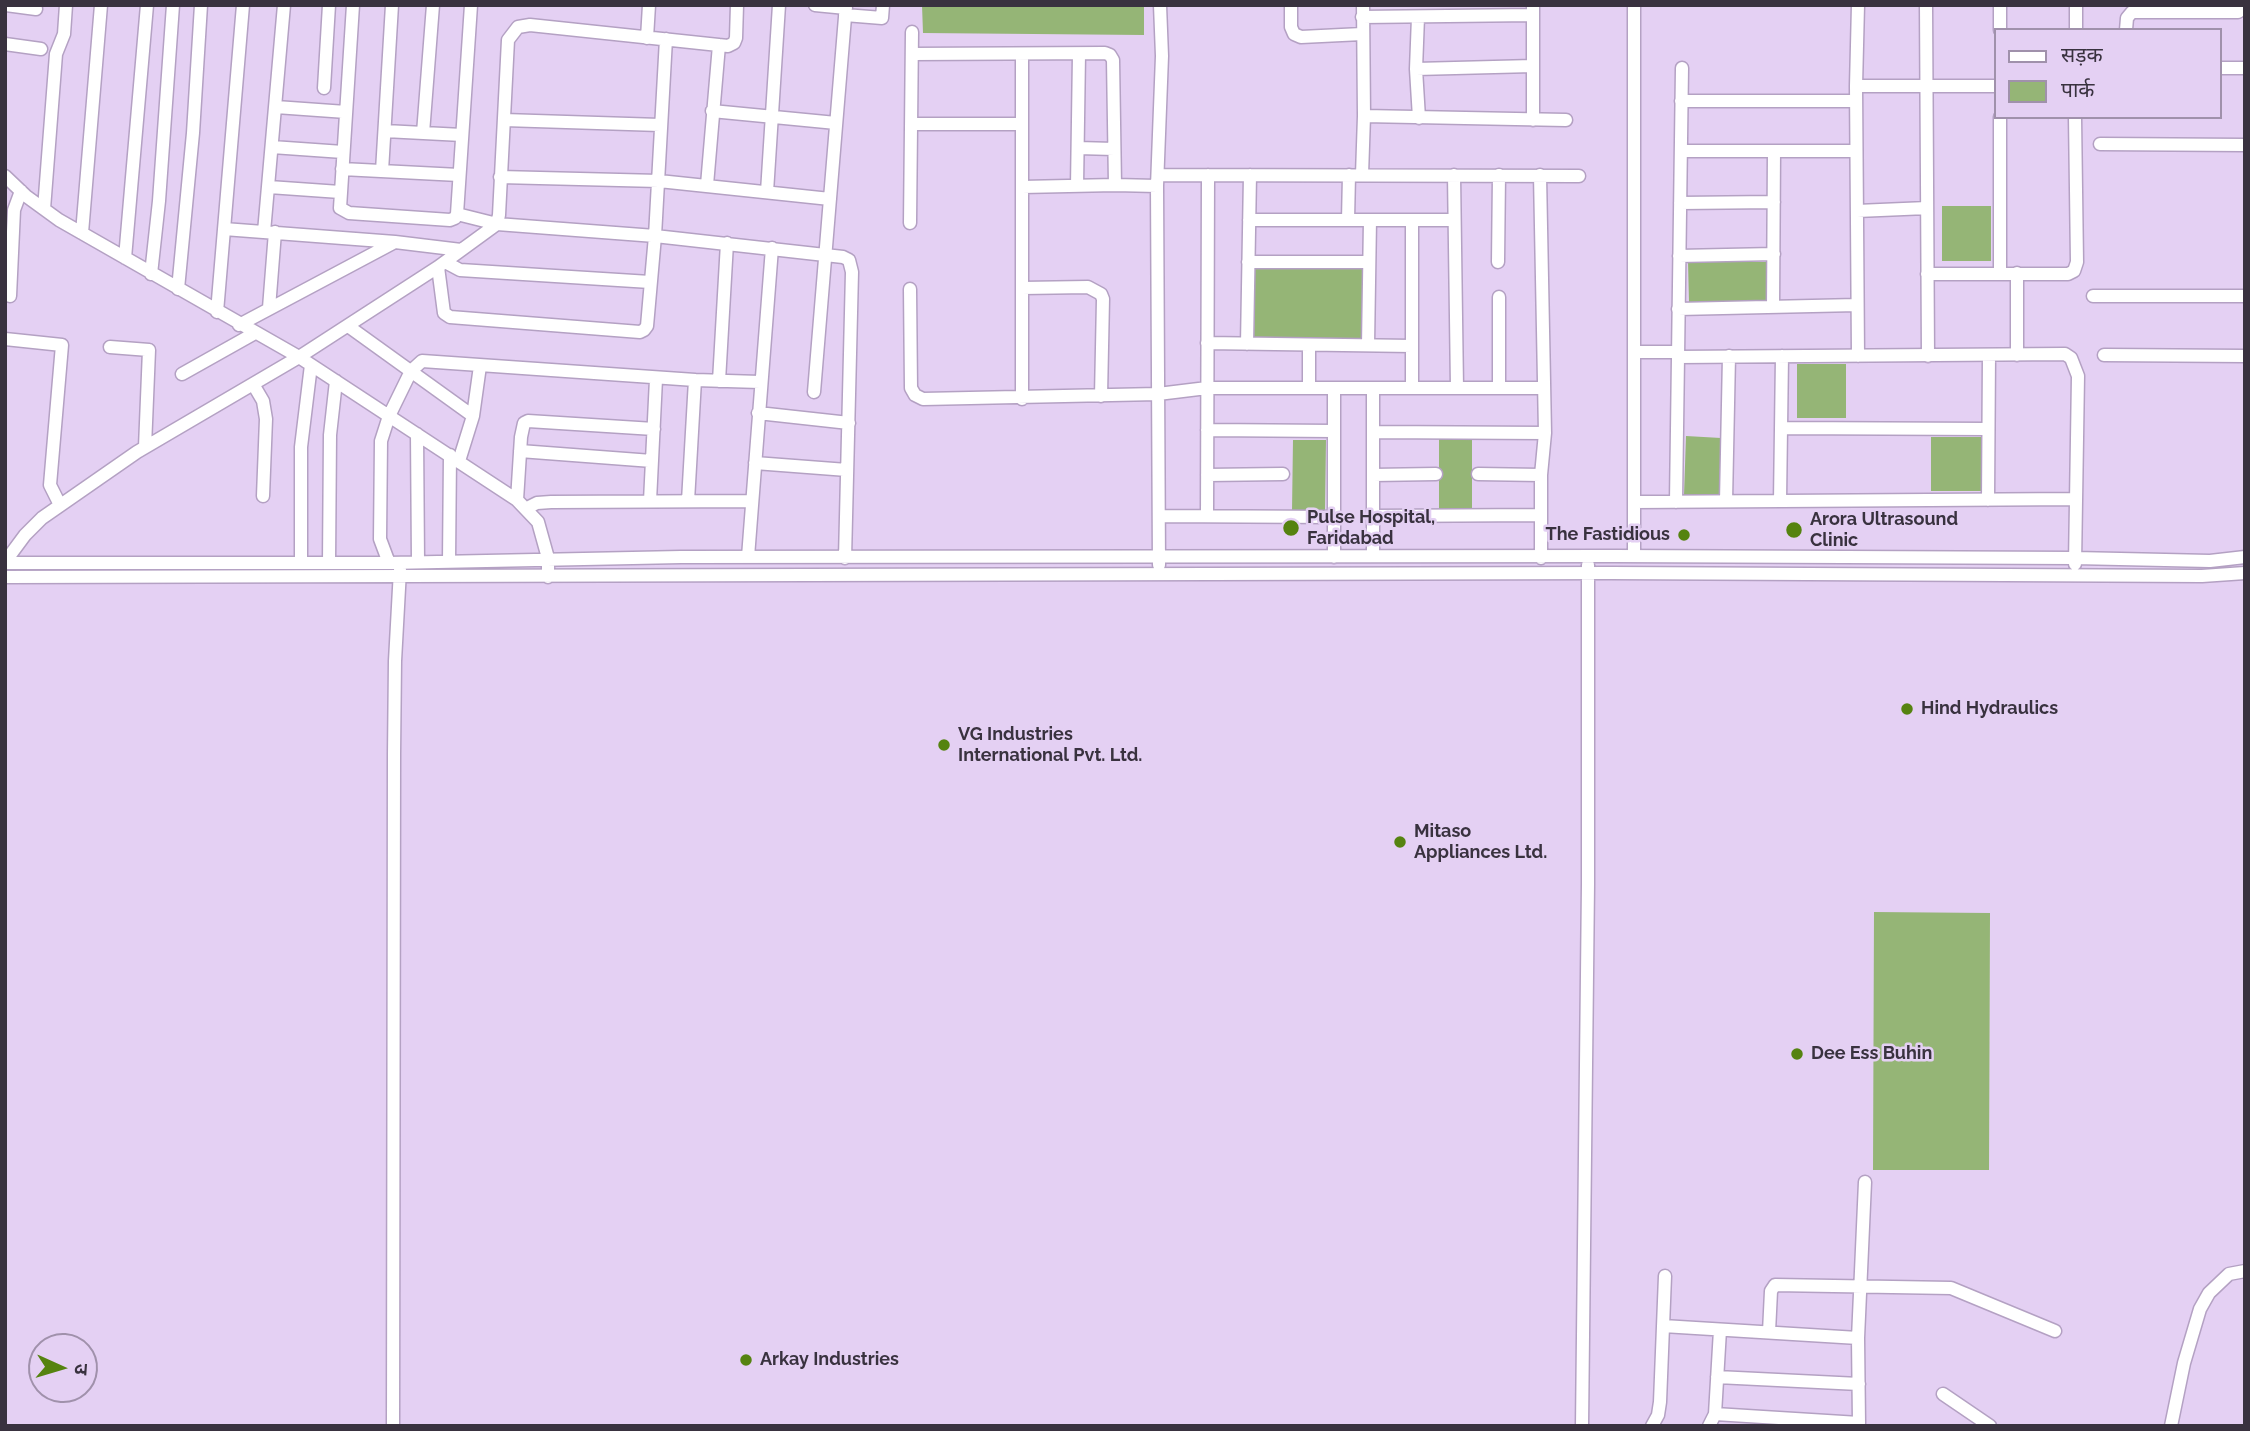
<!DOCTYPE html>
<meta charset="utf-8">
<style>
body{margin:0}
#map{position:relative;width:2250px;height:1431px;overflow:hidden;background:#e4d0f3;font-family:Raleway,"Noto Sans Devanagari",sans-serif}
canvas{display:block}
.frame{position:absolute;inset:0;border:7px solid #39323f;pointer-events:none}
.legend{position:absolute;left:1994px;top:28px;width:228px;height:91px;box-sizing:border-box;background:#e4d0f3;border:2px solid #a091ab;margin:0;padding:9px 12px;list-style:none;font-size:21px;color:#39323f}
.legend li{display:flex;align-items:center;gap:14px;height:35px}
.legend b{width:35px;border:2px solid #a091ab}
.north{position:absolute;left:28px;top:1333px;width:70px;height:70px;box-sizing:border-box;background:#e4d0f3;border:2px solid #a091ab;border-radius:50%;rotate:94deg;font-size:19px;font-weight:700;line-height:28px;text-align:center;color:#39323f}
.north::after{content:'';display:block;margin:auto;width:24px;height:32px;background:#558310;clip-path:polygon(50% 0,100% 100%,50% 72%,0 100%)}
</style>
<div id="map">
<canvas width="2250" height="1431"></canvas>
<div class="frame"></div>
<ul class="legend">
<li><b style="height:9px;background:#fff"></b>सड़क</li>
<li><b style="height:19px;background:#95b576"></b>पार्क</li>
</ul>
<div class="north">उ</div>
</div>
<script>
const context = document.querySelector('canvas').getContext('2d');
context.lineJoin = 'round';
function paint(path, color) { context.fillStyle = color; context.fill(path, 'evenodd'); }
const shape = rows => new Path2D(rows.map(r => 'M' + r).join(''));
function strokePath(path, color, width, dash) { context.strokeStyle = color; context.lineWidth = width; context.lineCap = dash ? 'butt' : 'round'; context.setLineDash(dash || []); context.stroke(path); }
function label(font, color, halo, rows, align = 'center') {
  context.font = font + ' Raleway,sans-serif'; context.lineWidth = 5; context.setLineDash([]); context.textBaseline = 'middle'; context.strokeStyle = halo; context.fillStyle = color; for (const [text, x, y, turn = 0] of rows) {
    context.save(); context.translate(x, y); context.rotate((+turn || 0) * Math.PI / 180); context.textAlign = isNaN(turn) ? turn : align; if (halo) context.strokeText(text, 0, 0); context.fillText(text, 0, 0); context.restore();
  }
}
paint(shape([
 [922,5,1144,5,1144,35,923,33],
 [1942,206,1991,206,1991,261,1942,261],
 [1688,262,1767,262,1767,301,1689,302],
 [1255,266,1364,267,1363,341,1254,339],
 [1797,364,1846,364,1846,418,1797,418],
 [1686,436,1721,438,1719,496,1684,495],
 [1931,437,1981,437,1981,491,1931,491],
 [1439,439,1472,439,1472,510,1439,510],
 [1293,440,1326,440,1325,511,1292,511],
 [1874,912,1990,913,1989,1170,1873,1170]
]), '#95b576');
const minor = shape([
 [6,5,36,9],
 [353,5,340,208,349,213,450,220,455,218,457,214,471,5],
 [815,5,846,8],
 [1291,5,1291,27,1294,34,1301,37,1362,34],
 [1634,5,1634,556],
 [1858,5,1856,86,1858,356],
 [1926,5,1928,356],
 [845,15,882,18,883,5],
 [1362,17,1533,15],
 [1418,17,1416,69,1419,118],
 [2000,30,2000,5],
 [2076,30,2076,5],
 [2126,30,2127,18,2132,12,2238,12,2245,7],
 [647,38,649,5],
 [5,44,41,49],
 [912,54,1105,53,1110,55,1113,60,1115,185,1022,187],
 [1022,54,1022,399],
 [2220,68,2245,68],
 [1416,69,1533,66],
 [1856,86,1996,86],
 [324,88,329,5],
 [1681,101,1856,101],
 [276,107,346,112],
 [712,111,836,123],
 [1364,116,1566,120],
 [2000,117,2000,273],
 [504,120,660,125],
 [1533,120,1533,5],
 [911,124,1022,124],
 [385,131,462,135],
 [423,133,433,5],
 [2100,144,2245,145],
 [272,147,343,152],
 [1078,148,1114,149],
 [1681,151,1856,151],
 [342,169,459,175],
 [382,171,392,5],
 [1158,175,1579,176],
 [1362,175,1364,116,1363,5],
 [1454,175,1457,388],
 [1540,175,1545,433,1541,475,1541,558],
 [5,176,26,196,59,220,299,357,517,500,538,522,548,558,548,577],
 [500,177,659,181,830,199],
 [707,185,719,45],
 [1115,185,1157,186],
 [1077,186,1079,54],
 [269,187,340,192],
 [767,192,779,5],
 [1680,203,1774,202],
 [44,209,56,54,64,34,66,5],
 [1857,211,1927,208],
 [457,214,497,224,655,236,843,257,849,260,852,272,845,558],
 [1249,220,1454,220],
 [1348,220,1349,175],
 [1412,220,1412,388],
 [910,223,912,32],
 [224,229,395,242,461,250],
 [264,232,284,5],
 [82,233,101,5],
 [1679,256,1774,254],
 [125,258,147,5],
 [445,262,460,270,650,282],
 [1248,262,1369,262],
 [1498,262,1499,175],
 [438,267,444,313,450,317,640,332,644,330,647,326,655,236,666,39],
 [2017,273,2017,355],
 [151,274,159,201,173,5],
 [1927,274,2068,274,2074,271,2077,262,2075,117],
 [1022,288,1088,287,1101,294,1103,299,1101,396],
 [178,289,193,133,201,5],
 [910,289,911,388,915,395,923,399,1158,394,1207,388,1544,388],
 [10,296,14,210,21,191],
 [2093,296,2245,296],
 [1773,307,1774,151],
 [269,308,275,232],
 [1678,309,1857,305],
 [217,312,243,5],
 [239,325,395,242],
 [348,326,473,416],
 [5,339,62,345,50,485,60,505],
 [1207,343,1412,346],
 [1247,344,1250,175],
 [1309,345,1309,388],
 [1368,345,1370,220],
 [110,347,149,350,145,447],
 [1634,352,1678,352],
 [2104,355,2245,356],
 [1678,357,2065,354,2071,358,2078,376,2075,564],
 [182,374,255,333],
 [719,381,727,243],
 [253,384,263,401,266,419,263,496],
 [1334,388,1334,557],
 [1499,388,1499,297],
 [814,392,846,5],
 [758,413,849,423],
 [1781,428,1988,429],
 [1207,430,1334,431],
 [1373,432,1545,433],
 [417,434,418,562],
 [520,451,652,461],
 [459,461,473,416,480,366],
 [755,463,847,470],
 [1478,474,1541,475],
 [1207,475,1283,474],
 [1373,475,1436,474],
 [517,500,521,437,524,423,528,421,654,429],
 [1988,500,1989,355],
 [650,501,656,379],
 [688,501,695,380,760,382],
 [1726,501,1729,356],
 [1780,501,1782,356],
 [1634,502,2076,499],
 [1676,502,1682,68],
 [527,508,537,503,551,502,752,501],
 [1159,516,1334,517],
 [1207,516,1208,175],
 [1373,516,1541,515],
 [1373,556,1373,388],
 [748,557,772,248],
 [449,561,450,455],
 [5,562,25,535,42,518,137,452,299,357,438,267,497,224,499,215,508,40,518,27,530,25,728,46,734,43,736,38,737,5],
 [5,563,389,563,681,557,1614,556,2075,558,2210,561,2245,557],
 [301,563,301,447,311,365],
 [329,563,330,435,336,381],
 [389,563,380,539,381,441,389,416,411,371,422,361,695,380],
 [1159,565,1157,186,1162,56,1160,5],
 [5,577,1611,573,2202,576,2245,573],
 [1663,1326,1858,1338],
 [1769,1332,1771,1291,1775,1285,1951,1288,2055,1331],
 [1717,1377,1859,1384],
 [1943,1394,1990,1426],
 [1715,1414,1859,1423,1858,1426],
 [1859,1423,1858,1338,1865,1182],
 [393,1426,394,754,395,661,400,570],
 [1582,1426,1588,884,1588,565],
 [1652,1426,1658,1415,1660,1402,1665,1276],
 [1709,1426,1715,1414,1720,1330],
 [2171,1426,2184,1363,2200,1309,2209,1293,2229,1274,2245,1271]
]);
strokePath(minor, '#b4a1c3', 15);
strokePath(minor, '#fff', 12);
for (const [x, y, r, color] of [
 [1291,528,9,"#558310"],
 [1794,530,9,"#558310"],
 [1684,535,7,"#558310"],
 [1907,709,7,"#558310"],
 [944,745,7,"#558310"],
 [1400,842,7,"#558310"],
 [1797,1054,7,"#558310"],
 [746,1360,7,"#558310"]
]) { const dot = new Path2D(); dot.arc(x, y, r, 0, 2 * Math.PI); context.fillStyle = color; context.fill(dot); strokePath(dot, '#e4d0f3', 2.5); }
label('bold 18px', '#39323f', '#e4d0f3', [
 ["Pulse Hospital,",1307,518],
 ["Faridabad",1307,539],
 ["Arora Ultrasound",1810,520],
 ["Clinic",1810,541],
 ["The Fastidious",1670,535,"right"],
 ["Hind Hydraulics",1921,709],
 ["VG Industries",958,735],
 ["International Pvt. Ltd.",958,756],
 ["Mitaso",1414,832],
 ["Appliances Ltd.",1414,853],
 ["Dee Ess Buhin",1811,1054],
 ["Arkay Industries",760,1360]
], 'left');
</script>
